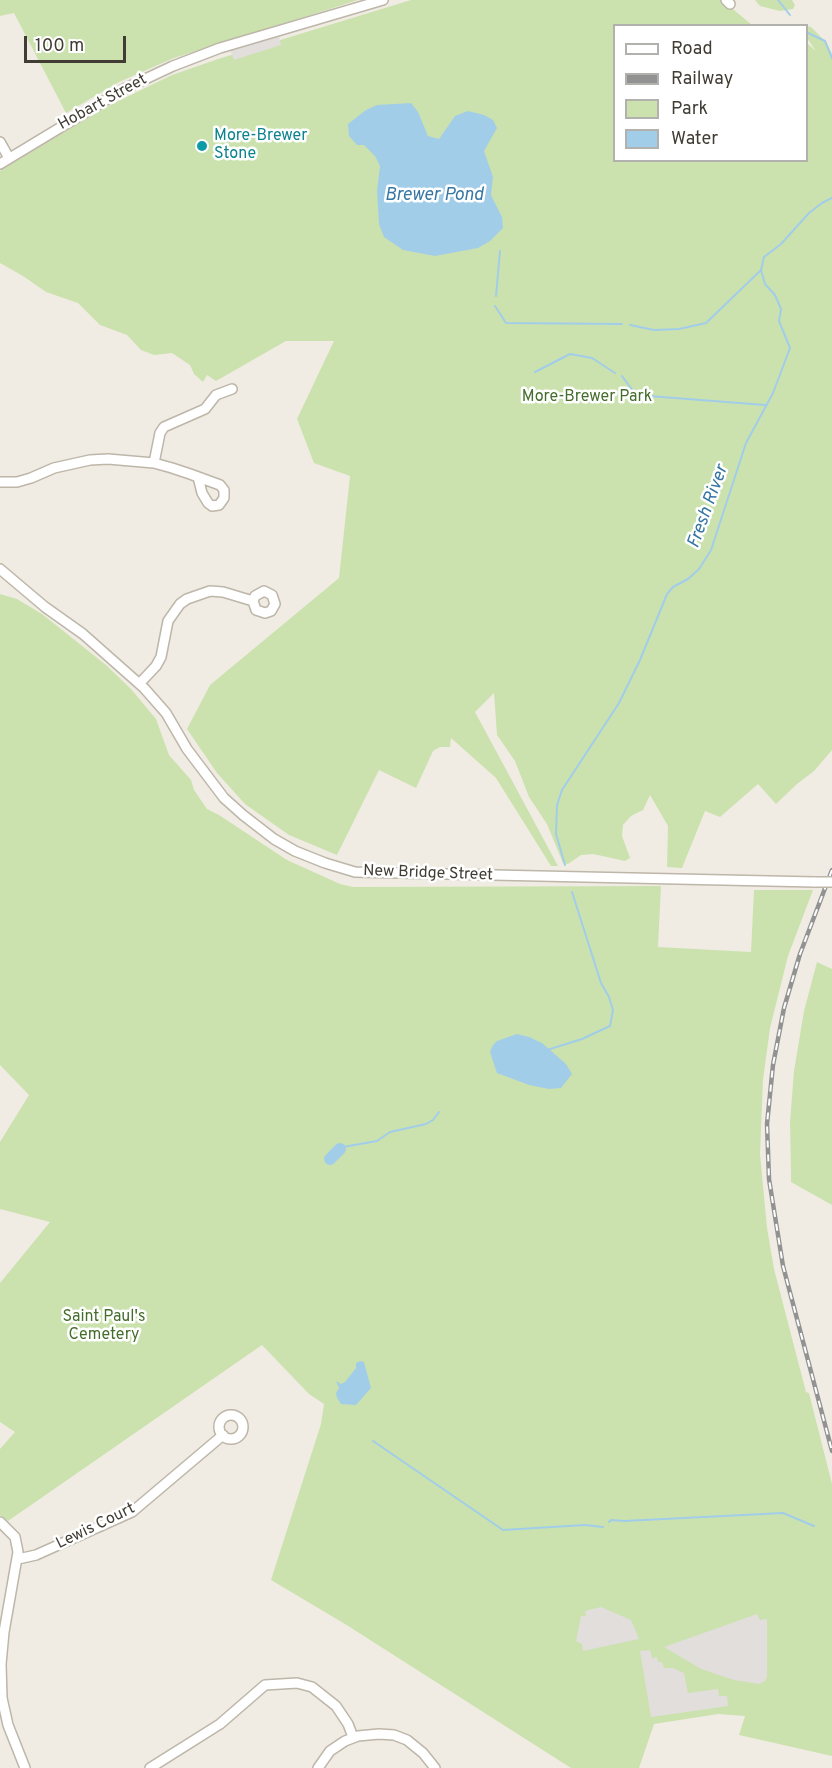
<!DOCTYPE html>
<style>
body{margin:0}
#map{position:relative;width:832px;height:1768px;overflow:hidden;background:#f0ece3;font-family:Overpass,sans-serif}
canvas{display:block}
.legend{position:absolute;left:613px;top:24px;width:195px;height:138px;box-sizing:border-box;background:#fff;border:2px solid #b3b1ae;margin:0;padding:8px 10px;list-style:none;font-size:18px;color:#413c34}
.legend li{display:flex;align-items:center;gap:12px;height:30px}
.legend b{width:30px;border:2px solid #b3b1ae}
.scale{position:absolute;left:24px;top:36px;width:102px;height:27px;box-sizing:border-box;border:3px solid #413c34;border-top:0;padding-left:8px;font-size:18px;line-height:21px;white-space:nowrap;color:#413c34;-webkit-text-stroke:4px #fff;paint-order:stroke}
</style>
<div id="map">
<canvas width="832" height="1768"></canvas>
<ul class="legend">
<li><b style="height:8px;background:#fff"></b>Road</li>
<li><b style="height:8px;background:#929292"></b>Railway</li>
<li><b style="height:16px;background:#cbe2ae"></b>Park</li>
<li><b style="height:16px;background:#a2cde9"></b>Water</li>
</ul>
<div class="scale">100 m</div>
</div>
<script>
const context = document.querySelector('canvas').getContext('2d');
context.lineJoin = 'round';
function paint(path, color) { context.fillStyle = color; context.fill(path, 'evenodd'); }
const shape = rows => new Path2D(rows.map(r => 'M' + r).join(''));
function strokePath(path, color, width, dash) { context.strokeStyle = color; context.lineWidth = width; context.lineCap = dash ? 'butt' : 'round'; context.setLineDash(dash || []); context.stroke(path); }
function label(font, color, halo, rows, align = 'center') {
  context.font = font + ' Overpass,sans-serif'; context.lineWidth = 5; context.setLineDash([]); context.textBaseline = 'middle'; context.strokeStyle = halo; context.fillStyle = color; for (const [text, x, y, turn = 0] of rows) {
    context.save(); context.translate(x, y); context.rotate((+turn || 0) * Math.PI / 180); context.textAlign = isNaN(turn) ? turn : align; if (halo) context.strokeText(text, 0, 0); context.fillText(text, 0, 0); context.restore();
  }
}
paint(shape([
 [0,0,358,0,174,58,119,82,66,113,14,13,0,16],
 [411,0,722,0,752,25,614,26,614,160,806,160,807,43,816,51,807,38,807,26,811,27,826,42,832,54,832,750,814,771,797,784,776,804,758,784,720,817,705,811,682,868,667,867,668,826,650,795,643,810,631,816,623,825,622,836,630,858,625,861,593,854,581,855,568,864,563,863,547,824,529,797,515,761,497,735,494,693,475,712,558,866,551,866,496,778,451,738,450,747,440,747,433,751,416,788,379,770,337,855,289,835,245,804,217,773,187,729,210,685,339,578,350,476,314,463,297,419,334,341,286,341,216,381,207,375,203,382,194,374,190,365,172,353,154,355,141,350,127,335,100,325,78,303,46,292,23,276,0,263,0,171,104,108,172,75,218,59],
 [755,0,792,0,795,5,793,9,780,11,760,6],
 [0,594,17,599,42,614,106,665,131,689,156,719,169,755,191,780,194,790,207,809,219,815,287,860,340,884,353,887,661,886,658,947,751,952,754,890,813,890,788,956,770,1028,763,1080,760,1154,767,1228,774,1269,806,1392,809,1393,832,1484,832,1756,739,1735,745,1716,718,1714,654,1724,639,1768,571,1768,345,1624,271,1580,321,1424,324,1404,309,1394,262,1345,8,1521,0,1515,0,1449,15,1432,0,1422,0,1283,50,1222,0,1209,0,1142,29,1095,0,1065],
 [817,962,832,969,832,1205,791,1182,791,1172,790,1122,794,1071,804,1011]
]), '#cbe2ae');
paint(shape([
 [279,35,281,45,234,60,230,50],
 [601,1607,631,1620,639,1639,583,1651,582,1644,576,1641,581,1616,586,1616,585,1611],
 [757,1614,760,1620,767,1619,767,1677,765,1681,759,1684,734,1680,701,1669,664,1647],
 [650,1650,652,1658,657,1657,658,1662,662,1662,664,1668,673,1668,684,1673,688,1693,718,1689,719,1696,727,1696,728,1706,651,1717,640,1651]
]), '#e1dedb');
paint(shape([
 [411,103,418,112,428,136,439,139,455,116,468,111,484,115,493,120,497,128,484,151,493,177,491,195,502,217,503,228,490,241,478,248,435,256,403,250,384,237,379,224,377,191,380,166,375,156,364,145,357,145,349,136,348,124,366,110,377,105],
 [517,1034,529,1037,542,1043,566,1064,572,1074,561,1088,549,1089,529,1085,497,1073,490,1052,493,1045,497,1041],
 [360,1361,364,1362,371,1388,356,1405,341,1404,337,1398,336,1393,339,1388,336,1381,341,1384,345,1382,356,1368,356,1363]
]), '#a2cde9');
strokePath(shape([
 [778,0,790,15],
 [806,32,825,41,832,58],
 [496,296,500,251],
 [495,306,506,323,622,324],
 [630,325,654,330,679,329,706,323,760,271],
 [535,372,570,354,592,358,615,373],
 [622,376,636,395,765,405],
 [565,865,556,834,557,805,562,790,619,703,640,660,667,594,673,587,688,579,699,569,711,550,746,443,773,393,790,348,779,321,781,309,775,295,765,284,761,270,764,257,781,244,809,213,822,203,832,198],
 [547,1050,582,1039,610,1026,613,1010,609,997,601,983,572,892],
 [343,1147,377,1141,390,1132,426,1124,433,1120,439,1112],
 [373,1441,503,1530,585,1525,603,1527],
 [609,1522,611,1520,624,1521,783,1513,814,1526]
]), '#a2cde9', 2);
strokePath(shape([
 [330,1159,340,1149]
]), '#a2cde9', 12);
const minor = shape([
 [726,0,730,4],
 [0,142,9,158],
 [0,164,124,89,173,66,220,48,383,0],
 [154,463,160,433,164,427,205,409,216,395,232,389],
 [0,482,17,482,31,478,54,468,90,460,108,459,154,463,172,468,190,474,220,485,224,490,224,498,219,505,212,506,208,503,202,493,198,477],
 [0,569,45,607,83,634,144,688,166,713,187,749,224,798,243,815,274,839,295,851,325,863,355,872,815,882],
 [140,683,156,666,161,657,168,621,180,604,187,599,210,591,223,592,253,601,256,610,265,613,271,611,275,604,272,595,264,591,255,596,253,601],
 '219 1427a12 12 0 1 1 24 0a12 12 0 1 1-24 0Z',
 [0,1522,15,1537,18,1552,4,1632,1,1664,2,1698,8,1725,25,1768],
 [18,1559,36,1555,132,1512,223,1435],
 [150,1768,220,1724,265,1685,297,1683,312,1687,336,1706,348,1724,353,1737],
 [318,1768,330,1751,345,1741,358,1736,379,1734,394,1735,407,1740,423,1753,435,1768]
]);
strokePath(minor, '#bdb6a9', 12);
strokePath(minor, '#fff', 9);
const rail = shape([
 [832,870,800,954,784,1008,773,1065,767,1124,769,1179,783,1266,832,1451]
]);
strokePath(rail, '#929292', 4.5);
strokePath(rail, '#fff', 2, [7]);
const minorBridge = shape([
 [815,882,832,882]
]);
strokePath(minorBridge, '#bdb6a9', 12, []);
strokePath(minorBridge, '#fff', 9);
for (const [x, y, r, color] of [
 [202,146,6,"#0f9aa8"]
]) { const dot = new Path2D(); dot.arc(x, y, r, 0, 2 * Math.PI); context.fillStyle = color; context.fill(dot); strokePath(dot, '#fff', 2); }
label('16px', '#413c34', '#fff', [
 ["Hobart Street",103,103,-29],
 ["New Bridge Street",428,874,2],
 ["Lewis Court",96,1527,-26]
]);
label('16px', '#0d838f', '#fff', [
 ["More-Brewer",214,137],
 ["Stone",214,155]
], 'left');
label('16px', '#456d2c', '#fff', [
 ["More-Brewer Park",587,398],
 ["Saint Paul's",104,1318],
 ["Cemetery",104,1336]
]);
label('italic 18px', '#3676a4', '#fff', [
 ["Brewer Pond",434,196],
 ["Fresh River",709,507,-70]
]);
</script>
